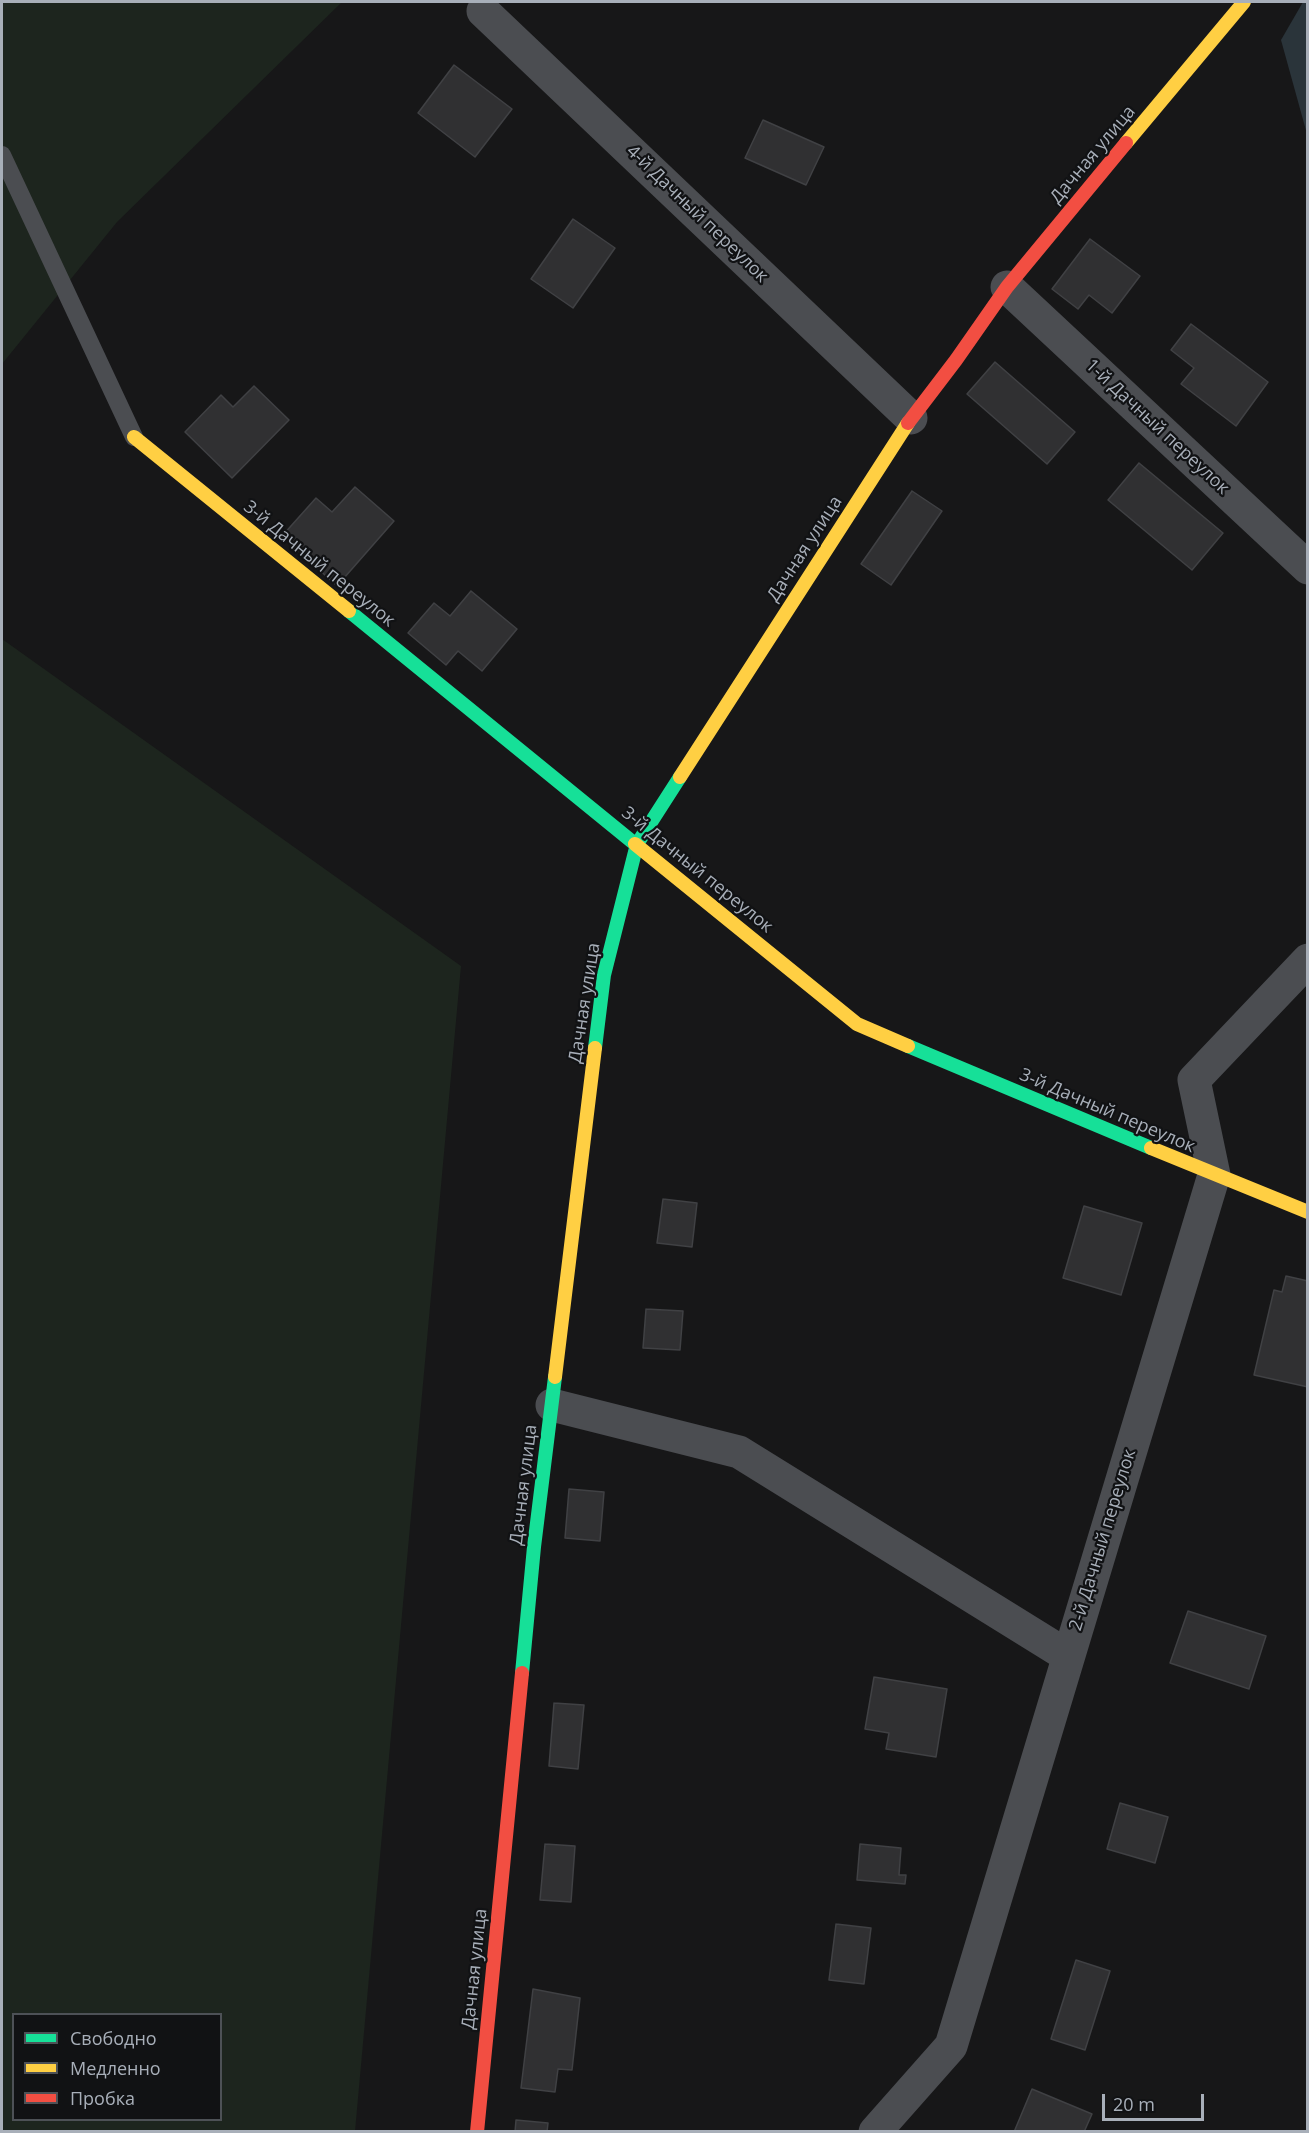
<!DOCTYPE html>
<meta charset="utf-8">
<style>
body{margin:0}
#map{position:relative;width:1309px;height:2133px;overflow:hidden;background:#171718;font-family:"Open Sans",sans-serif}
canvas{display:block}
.frame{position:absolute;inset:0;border:3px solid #a8afb9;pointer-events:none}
.legend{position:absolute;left:12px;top:2013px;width:210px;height:108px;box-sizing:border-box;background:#111214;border:2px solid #4d5156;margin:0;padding:8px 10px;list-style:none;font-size:18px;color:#a8afb9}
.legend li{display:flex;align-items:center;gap:12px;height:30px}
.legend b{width:30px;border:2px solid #4d5156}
.scale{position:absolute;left:1102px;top:2094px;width:102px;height:27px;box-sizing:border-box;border:3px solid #a8afb9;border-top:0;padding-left:8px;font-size:18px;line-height:21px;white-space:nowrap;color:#a8afb9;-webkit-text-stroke:4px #111214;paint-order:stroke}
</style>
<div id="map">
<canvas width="1309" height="2133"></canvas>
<div class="frame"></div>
<ul class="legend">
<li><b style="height:8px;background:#16e098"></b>Свободно</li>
<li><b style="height:8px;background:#ffcf43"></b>Медленно</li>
<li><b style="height:8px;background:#f24e42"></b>Пробка</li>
</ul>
<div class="scale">20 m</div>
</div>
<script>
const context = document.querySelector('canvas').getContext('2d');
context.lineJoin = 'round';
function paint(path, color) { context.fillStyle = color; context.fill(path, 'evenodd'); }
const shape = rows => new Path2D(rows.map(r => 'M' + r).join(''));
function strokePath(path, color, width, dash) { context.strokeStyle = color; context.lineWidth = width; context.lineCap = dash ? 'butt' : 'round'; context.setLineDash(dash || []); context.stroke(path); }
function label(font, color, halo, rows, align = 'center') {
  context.font = font + ' "Open Sans",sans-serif'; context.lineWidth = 4.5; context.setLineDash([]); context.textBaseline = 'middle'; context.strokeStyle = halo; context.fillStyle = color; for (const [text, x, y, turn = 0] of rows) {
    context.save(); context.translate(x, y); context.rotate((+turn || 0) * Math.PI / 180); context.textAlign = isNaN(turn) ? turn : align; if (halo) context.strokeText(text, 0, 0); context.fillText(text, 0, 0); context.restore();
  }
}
paint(shape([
 [2,2,342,2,117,222,2,364],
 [2,639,461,966,355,2131,2,2131],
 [14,2014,220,2014,220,2120,14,2120]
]), '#1d251e');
paint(shape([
 [1303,2,1308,2,1307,134,1281,40]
]), '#2a343a');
const building = shape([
 [454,65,512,109,475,157,418,113,454,65],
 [763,120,824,147,806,185,745,158,763,120],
 [573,219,615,248,573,308,531,279,573,219],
 [1090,239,1140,276,1112,313,1089,295,1078,309,1052,289,1090,239],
 [1191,324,1268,382,1236,426,1181,384,1194,368,1171,350,1191,324],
 [995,362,1075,432,1047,464,967,394,995,362],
 [254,386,289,420,232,478,185,432,221,395,233,407,254,386],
 [1139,463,1223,533,1192,570,1108,500,1139,463],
 [355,487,394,521,337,586,282,536,316,498,332,512,355,487],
 [912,491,942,511,891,585,861,564,912,491],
 [471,591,517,629,482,671,458,651,446,665,408,633,434,603,450,616,471,591],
 [663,1199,697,1203,692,1247,657,1243,663,1199],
 [1084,1206,1142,1223,1121,1295,1063,1278,1084,1206],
 [1286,1276,1308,1281,1308,1387,1254,1375,1274,1290,1282,1292,1286,1276],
 [646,1309,683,1311,680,1350,643,1348,646,1309],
 [569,1489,604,1492,600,1541,565,1538,569,1489],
 [1188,1611,1266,1636,1249,1689,1170,1663,1188,1611],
 [874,1677,947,1689,936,1757,886,1749,889,1733,865,1729,874,1677],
 [554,1703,584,1705,578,1769,549,1766,554,1703],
 [1120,1803,1168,1817,1155,1863,1107,1849,1120,1803],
 [545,1844,575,1846,571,1902,540,1900,545,1844],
 [860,1844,901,1848,899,1875,906,1875,905,1884,857,1880,860,1844],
 [836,1924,871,1928,864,1984,829,1980,836,1924],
 [1076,1960,1110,1971,1085,2050,1051,2039,1076,1960],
 [533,1989,580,1998,572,2070,558,2069,555,2092,521,2088,533,1989],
 [1032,2089,1092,2114,1084,2132,1014,2132,1032,2089],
 [516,2120,548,2123,547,2132,515,2132,516,2120]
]);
paint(building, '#303032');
strokePath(building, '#404144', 1.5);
strokePath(shape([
 [2,155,134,437]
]), '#4b4d51', 18);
strokePath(shape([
 [483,11,911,418],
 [1007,287,1308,568],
 [552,1405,739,1452,1068,1656],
 [875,2132,951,2046,1214,1175,1194,1080,1308,960]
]), '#4b4d51', 33);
strokePath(shape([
 [349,611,635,844],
 [908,1046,1151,1148],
 [595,1048,604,975,637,844,680,777],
 [522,1673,534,1547,555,1377]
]), '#16e098', 14);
strokePath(shape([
 [1126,143,1244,2],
 [134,437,349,611],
 [680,777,908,423],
 [635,844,857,1024,908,1046],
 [1151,1148,1308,1212],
 [555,1377,595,1048]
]), '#ffcf43', 14);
strokePath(shape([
 [908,423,956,360,1007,287,1126,143],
 [477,2132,522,1673]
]), '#f24e42', 14);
label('18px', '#a8afb9', '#111214', [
 ["Дачная улица",1093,155,-50],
 ["4-й Дачный переулок",697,214,44],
 ["1-й Дачный переулок",1157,427,43],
 ["Дачная улица",805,549,-57],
 ["3-й Дачный переулок",319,564,39],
 ["3-й Дачный переулок",697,870,39],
 ["Дачная улица",585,1003,-81],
 ["3-й Дачный переулок",1107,1111,23],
 ["Дачная улица",524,1485,-83],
 ["2-й Дачный переулок",1103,1540,-73],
 ["Дачная улица",475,1969,-84]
]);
</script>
